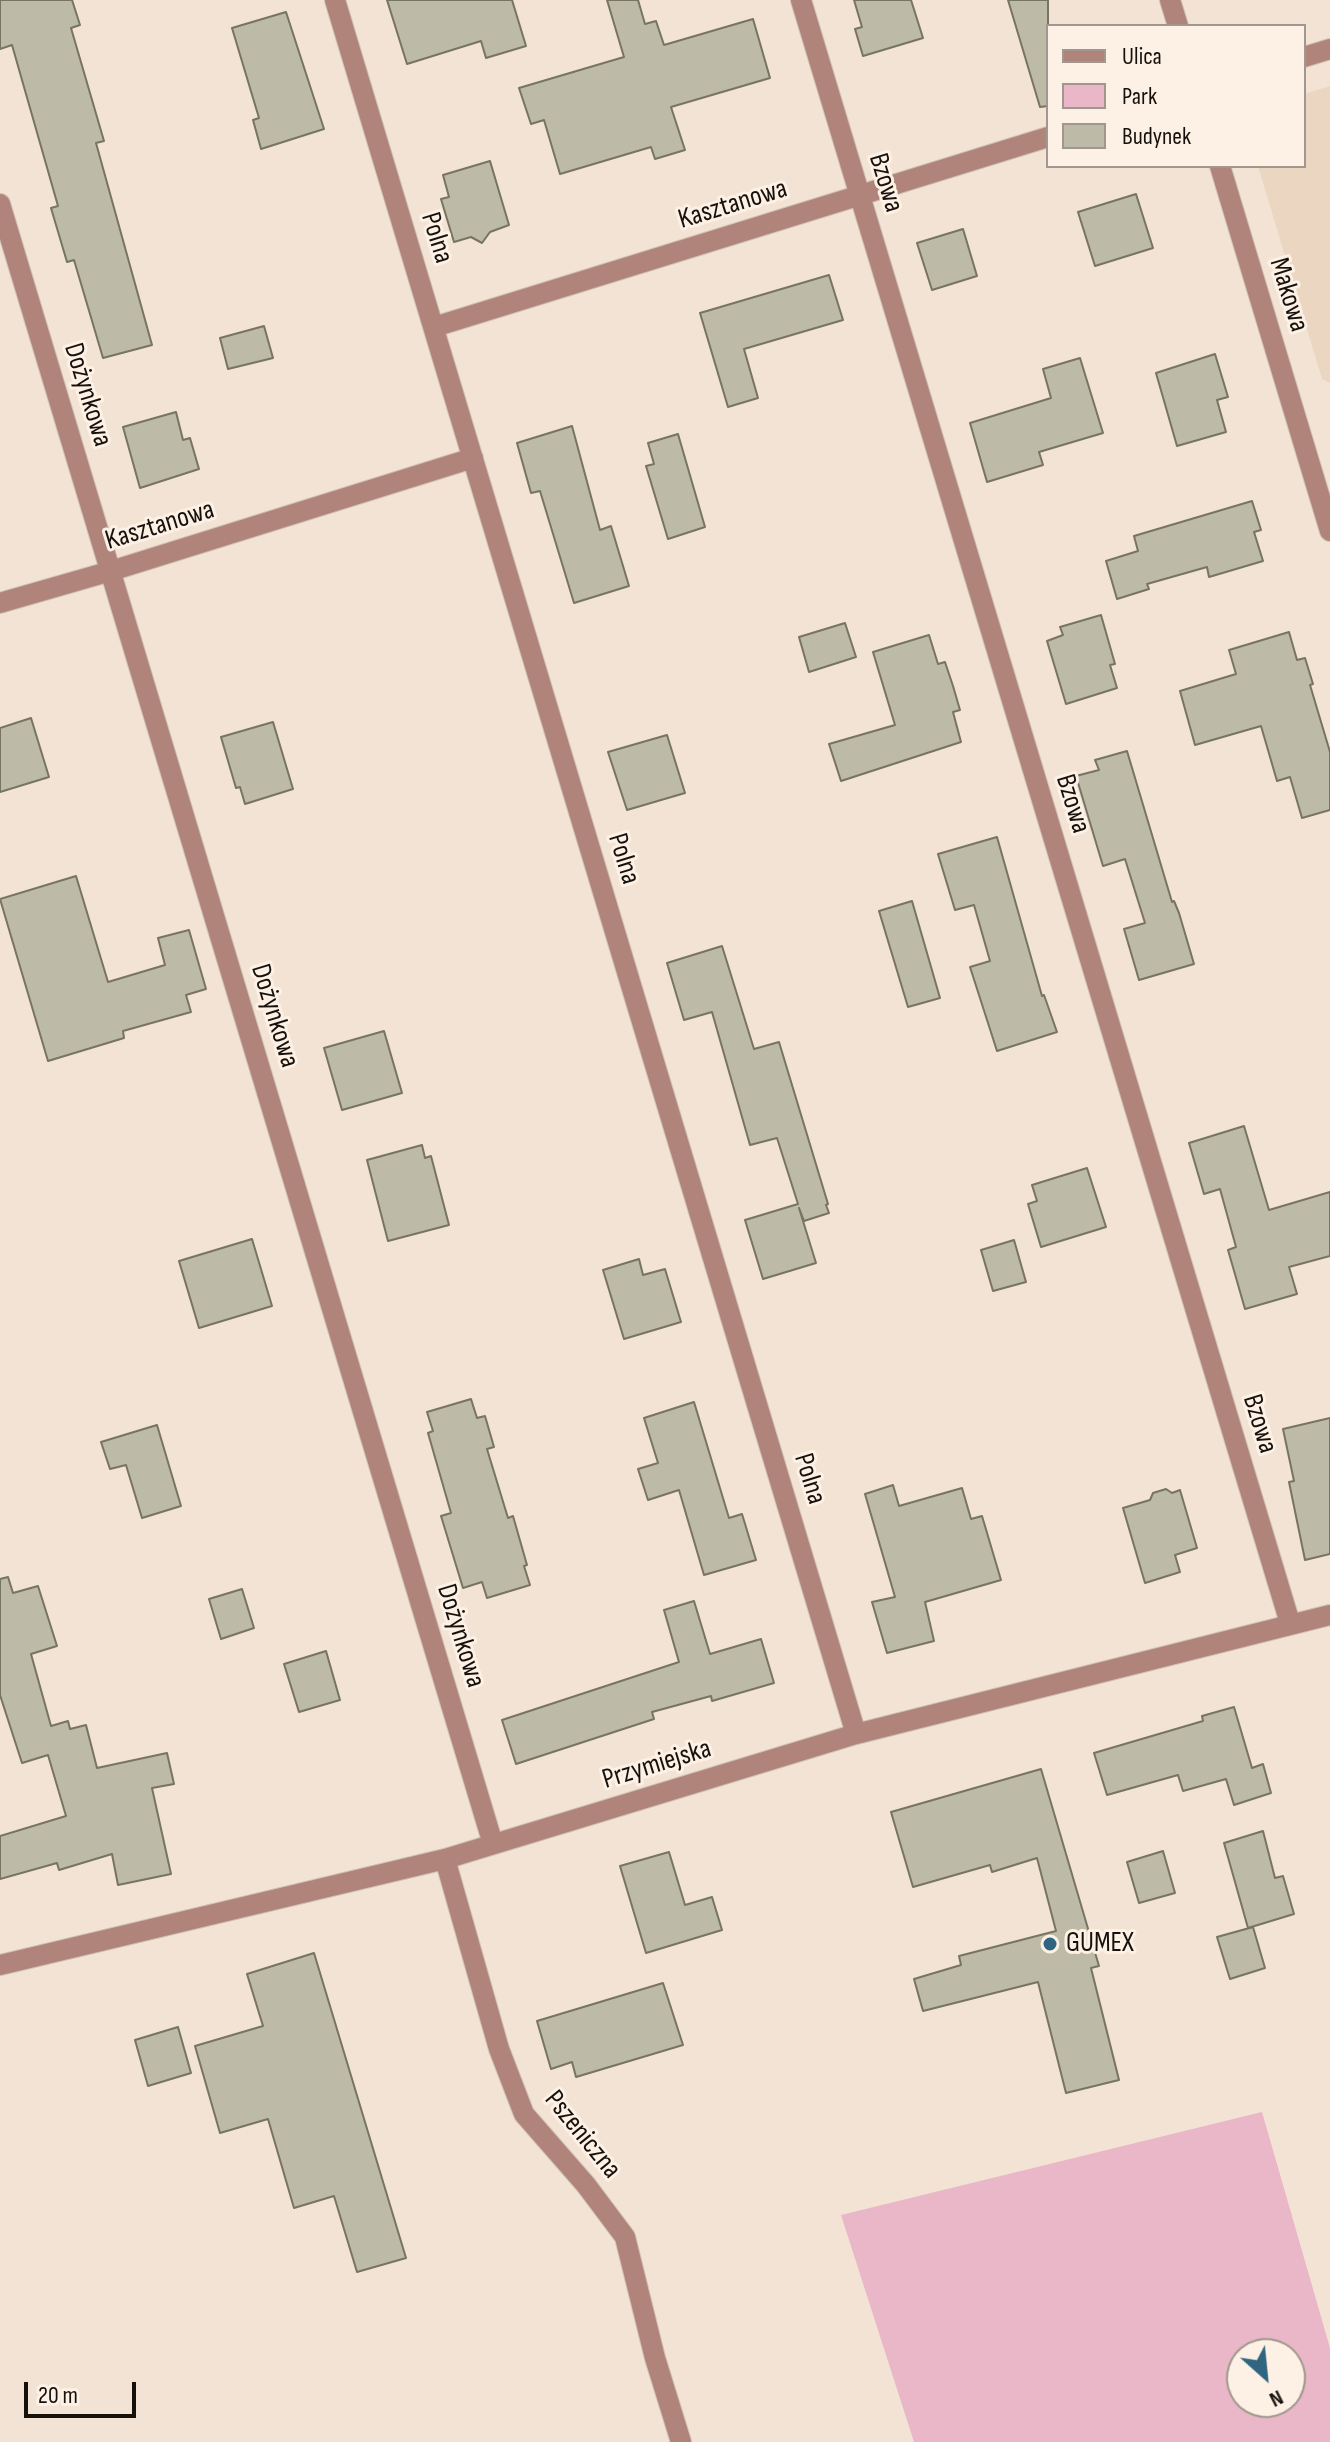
<!DOCTYPE html>
<meta charset="utf-8">
<style>
body{margin:0}
#map{position:relative;width:1330px;height:2442px;overflow:hidden;background:#f2e3d4;font-family:"Sofia Sans Condensed",sans-serif}
canvas{display:block}
.legend{position:absolute;left:1046px;top:24px;width:260px;height:144px;box-sizing:border-box;background:#fdf0e5;border:2px solid #a1978e;margin:0;padding:10px 14px;list-style:none;font-size:24px;color:#16110c}
.legend li{display:flex;align-items:center;gap:16px;height:40px}
.legend b{width:40px;border:2px solid #a1978e}
.north{position:absolute;left:1226px;top:2338px;width:80px;height:80px;box-sizing:border-box;background:#fdf0e5;border:2px solid #a1978e;border-radius:50%;rotate:153deg;font-size:22px;font-weight:700;line-height:32px;text-align:center;color:#16110c}
.north::after{content:'';display:block;margin:auto;width:28px;height:36px;background:#306581;clip-path:polygon(50% 0,100% 100%,50% 72%,0 100%)}
.scale{position:absolute;left:24px;top:2382px;width:112px;height:36px;box-sizing:border-box;border:4px solid #16110c;border-top:0;padding-left:10px;font-size:24px;line-height:28px;white-space:nowrap;color:#16110c;-webkit-text-stroke:6px #fdf0e5;paint-order:stroke}
</style>
<div id="map">
<canvas width="1330" height="2442"></canvas>
<ul class="legend">
<li><b style="height:10px;background:#b0847b"></b>Ulica</li>
<li><b style="height:22px;background:#e9b7c7"></b>Park</li>
<li><b style="height:22px;background:#bdbaa7"></b>Budynek</li>
</ul>
<div class="north">N</div>
<div class="scale">20 m</div>
</div>
<script>
const context = document.querySelector('canvas').getContext('2d');
context.lineJoin = 'round';
function paint(path, color) { context.fillStyle = color; context.fill(path, 'evenodd'); }
const shape = rows => new Path2D(rows.map(r => 'M' + r).join(''));
function strokePath(path, color, width, dash) { context.strokeStyle = color; context.lineWidth = width; context.lineCap = dash ? 'butt' : 'round'; context.setLineDash(dash || []); context.stroke(path); }
function label(font, color, halo, rows, align = 'center') {
  context.font = font + ' "Sofia Sans Condensed",sans-serif'; context.lineWidth = 6; context.setLineDash([]); context.textBaseline = 'middle'; context.strokeStyle = halo; context.fillStyle = color; for (const [text, x, y, turn = 0] of rows) {
    context.save(); context.translate(x, y); context.rotate((+turn || 0) * Math.PI / 180); context.textAlign = isNaN(turn) ? turn : align; if (halo) context.strokeText(text, 0, 0); context.fillText(text, 0, 0); context.restore();
  }
}
paint(shape([
 [1330,86,1330,383,1322,379,1258,166,1304,166,1304,94]
]), '#ebd6c2');
paint(shape([
 [1262,2112,1330,2348,1330,2442,914,2442,841,2215],
 [1242,2354,1290,2354,1290,2402,1242,2402]
]), '#e9b7c7');
const building = shape([
 [0,0,72,0,80,25,71,28,104,141,96,143,152,345,103,358,74,260,67,262,51,208,58,206,12,45,0,49,0,0],
 [387,0,512,0,526,46,486,58,481,41,407,64,387,0],
 [607,0,638,0,645,24,656,21,664,45,753,19,770,78,671,107,685,150,655,159,651,147,560,174,544,120,531,124,519,88,624,57,607,0],
 [854,0,911,0,923,38,863,56,855,29,862,27,854,0],
 [1008,0,1048,0,1048,106,1040,107,1008,0],
 [286,12,324,129,261,149,253,120,259,118,232,28,286,12],
 [490,161,509,225,490,232,482,243,471,237,454,242,441,199,449,197,443,175,490,161],
 [1136,194,1153,248,1095,266,1078,212,1136,194],
 [963,229,977,276,932,290,917,243,963,229],
 [829,275,843,320,744,349,758,398,728,407,700,313,829,275],
 [264,326,273,358,228,369,220,338,264,326],
 [1215,354,1228,397,1217,400,1226,432,1177,446,1156,373,1215,354],
 [1080,358,1103,433,1039,452,1043,465,987,482,970,423,1051,398,1043,369,1080,358],
 [176,412,183,440,190,438,199,469,140,488,123,427,176,412],
 [572,426,600,530,611,526,629,586,574,603,540,491,531,493,517,443,572,426],
 [678,434,705,527,668,539,646,466,654,464,648,443,678,434],
 [1252,501,1261,530,1254,532,1263,561,1209,577,1207,567,1147,584,1149,589,1117,599,1106,561,1138,551,1134,536,1252,501],
 [1101,615,1115,664,1110,665,1117,688,1066,704,1047,641,1063,635,1060,627,1101,615],
 [845,623,856,657,809,672,799,637,845,623],
 [1289,632,1297,660,1305,658,1313,684,1310,685,1330,752,1330,810,1302,818,1290,777,1277,781,1261,726,1195,745,1180,691,1236,674,1229,650,1289,632],
 [929,635,938,664,945,662,953,686,960,710,953,712,961,742,841,781,829,744,895,725,873,652,929,635],
 [31,718,49,777,0,792,0,728,31,718],
 [273,722,293,789,245,804,240,787,236,788,221,737,273,722],
 [667,735,685,793,627,810,608,752,667,735],
 [1127,751,1172,902,1174,901,1179,913,1194,964,1139,980,1124,929,1145,923,1125,859,1103,866,1076,776,1099,770,1095,760,1127,751],
 [997,837,1042,996,1044,995,1057,1032,997,1051,970,967,990,961,974,905,955,910,938,854,997,837],
 [76,876,108,982,165,965,158,938,189,930,206,989,186,995,191,1012,123,1031,124,1038,48,1061,0,899,76,876],
 [912,901,940,998,908,1007,879,911,912,901],
 [722,946,754,1049,779,1042,828,1204,826,1205,829,1213,804,1221,799,1208,816,1263,763,1279,745,1220,798,1204,777,1138,750,1145,712,1012,684,1020,667,963,722,946],
 [384,1031,402,1093,342,1110,324,1048,384,1031],
 [1244,1126,1269,1210,1330,1192,1330,1256,1289,1267,1297,1294,1245,1309,1228,1250,1236,1247,1220,1189,1204,1194,1189,1143,1244,1126],
 [422,1145,425,1158,431,1156,449,1225,388,1241,367,1160,422,1145],
 [1087,1168,1106,1227,1041,1247,1028,1204,1037,1201,1032,1185,1087,1168],
 [252,1239,272,1306,199,1328,179,1261,252,1239],
 [1014,1240,1026,1282,993,1291,981,1250,1014,1240],
 [639,1259,643,1275,665,1269,681,1322,624,1339,603,1270,639,1259],
 [471,1399,477,1418,485,1416,494,1447,487,1449,508,1518,513,1516,527,1565,524,1566,530,1585,487,1598,482,1582,463,1588,441,1516,451,1513,428,1433,433,1431,427,1412,471,1399],
 [694,1402,729,1518,742,1514,756,1560,704,1575,679,1490,648,1500,638,1469,658,1463,644,1418,694,1402],
 [1330,1418,1330,1554,1305,1560,1289,1482,1294,1481,1283,1429,1330,1418],
 [157,1425,181,1506,142,1518,126,1465,110,1469,101,1442,157,1425],
 [893,1485,899,1506,962,1488,971,1519,982,1516,1001,1580,925,1602,934,1641,887,1653,872,1602,895,1597,865,1494,893,1485],
 [1166,1489,1172,1493,1180,1490,1197,1548,1175,1555,1180,1572,1145,1583,1123,1508,1150,1500,1153,1493,1166,1489],
 [8,1577,13,1593,38,1586,57,1646,31,1654,51,1726,68,1721,70,1729,86,1725,97,1768,167,1753,174,1784,152,1788,171,1874,118,1885,112,1854,59,1870,57,1863,0,1879,0,1836,66,1816,48,1755,22,1763,0,1695,0,1579,8,1577],
 [242,1589,254,1628,221,1639,209,1599,242,1589],
 [694,1601,710,1654,761,1639,774,1683,712,1701,711,1696,652,1712,654,1719,516,1764,502,1720,679,1662,664,1610,694,1601],
 [326,1651,340,1700,299,1712,284,1664,326,1651],
 [1234,1707,1252,1768,1263,1764,1271,1793,1234,1805,1226,1779,1183,1791,1178,1775,1107,1795,1094,1753,1203,1721,1202,1716,1234,1707],
 [1041,1769,1099,1966,1091,1968,1119,2080,1066,2093,1038,1982,923,2011,914,1979,961,1965,959,1956,1056,1931,1037,1858,992,1872,990,1865,913,1887,891,1812,1041,1769],
 [1263,1831,1275,1878,1283,1876,1294,1914,1248,1928,1224,1843,1263,1831],
 [1163,1851,1175,1893,1139,1903,1127,1862,1163,1851],
 [669,1852,685,1905,712,1897,722,1930,646,1953,620,1866,669,1852],
 [1253,1927,1265,1968,1230,1979,1217,1937,1253,1927],
 [314,1953,406,2258,357,2272,334,2196,294,2208,268,2119,220,2133,195,2046,263,2026,247,1974,314,1953],
 [663,1983,683,2045,576,2077,572,2062,551,2069,537,2021,663,1983],
 [178,2027,191,2073,148,2086,135,2040,178,2027]
]);
paint(building, '#bdbaa7');
strokePath(building, '#777463', 2);
const minor = shape([
 [335,0,856,1734],
 [801,0,1290,1623],
 [1170,0,1178,26],
 [1304,57,1330,49],
 [1220,166,1330,531],
 [0,204,493,1844],
 [434,327,1048,137],
 [0,603,111,571,473,458],
 [445,1859,499,2049,524,2114,586,2185,625,2237,655,2358,681,2442],
 [0,1965,445,1859,856,1734,1330,1615]
]);
strokePath(minor, '#cfc1b4', 22);
strokePath(minor, '#b0847b', 20);
for (const [x, y, r, color] of [
 [1050,1944,8,"#306581"]
]) { const dot = new Path2D(); dot.arc(x, y, r, 0, 2 * Math.PI); context.fillStyle = color; context.fill(dot); strokePath(dot, '#fdf0e5', 3); }
label('28px', '#16110c', '#fdf0e5', [
 ["Bzowa",885,183,73],
 ["Kasztanowa",733,205,-17],
 ["Polna",436,238,73],
 ["Makowa",1288,295,73],
 ["Dożynkowa",87,395,73],
 ["Kasztanowa",160,526,-17],
 ["Bzowa",1072,804,73],
 ["Polna",623,859,73],
 ["Dożynkowa",274,1016,73],
 ["Bzowa",1259,1424,73],
 ["Polna",809,1479,73],
 ["Dożynkowa",460,1636,73],
 ["Przymiejska",657,1765,-17],
 ["Pszeniczna",582,2135,51]
]);
label('28px', '#16110c', '#fdf0e5', [
 ["GUMEX",1066,1944]
], 'left');
</script>
